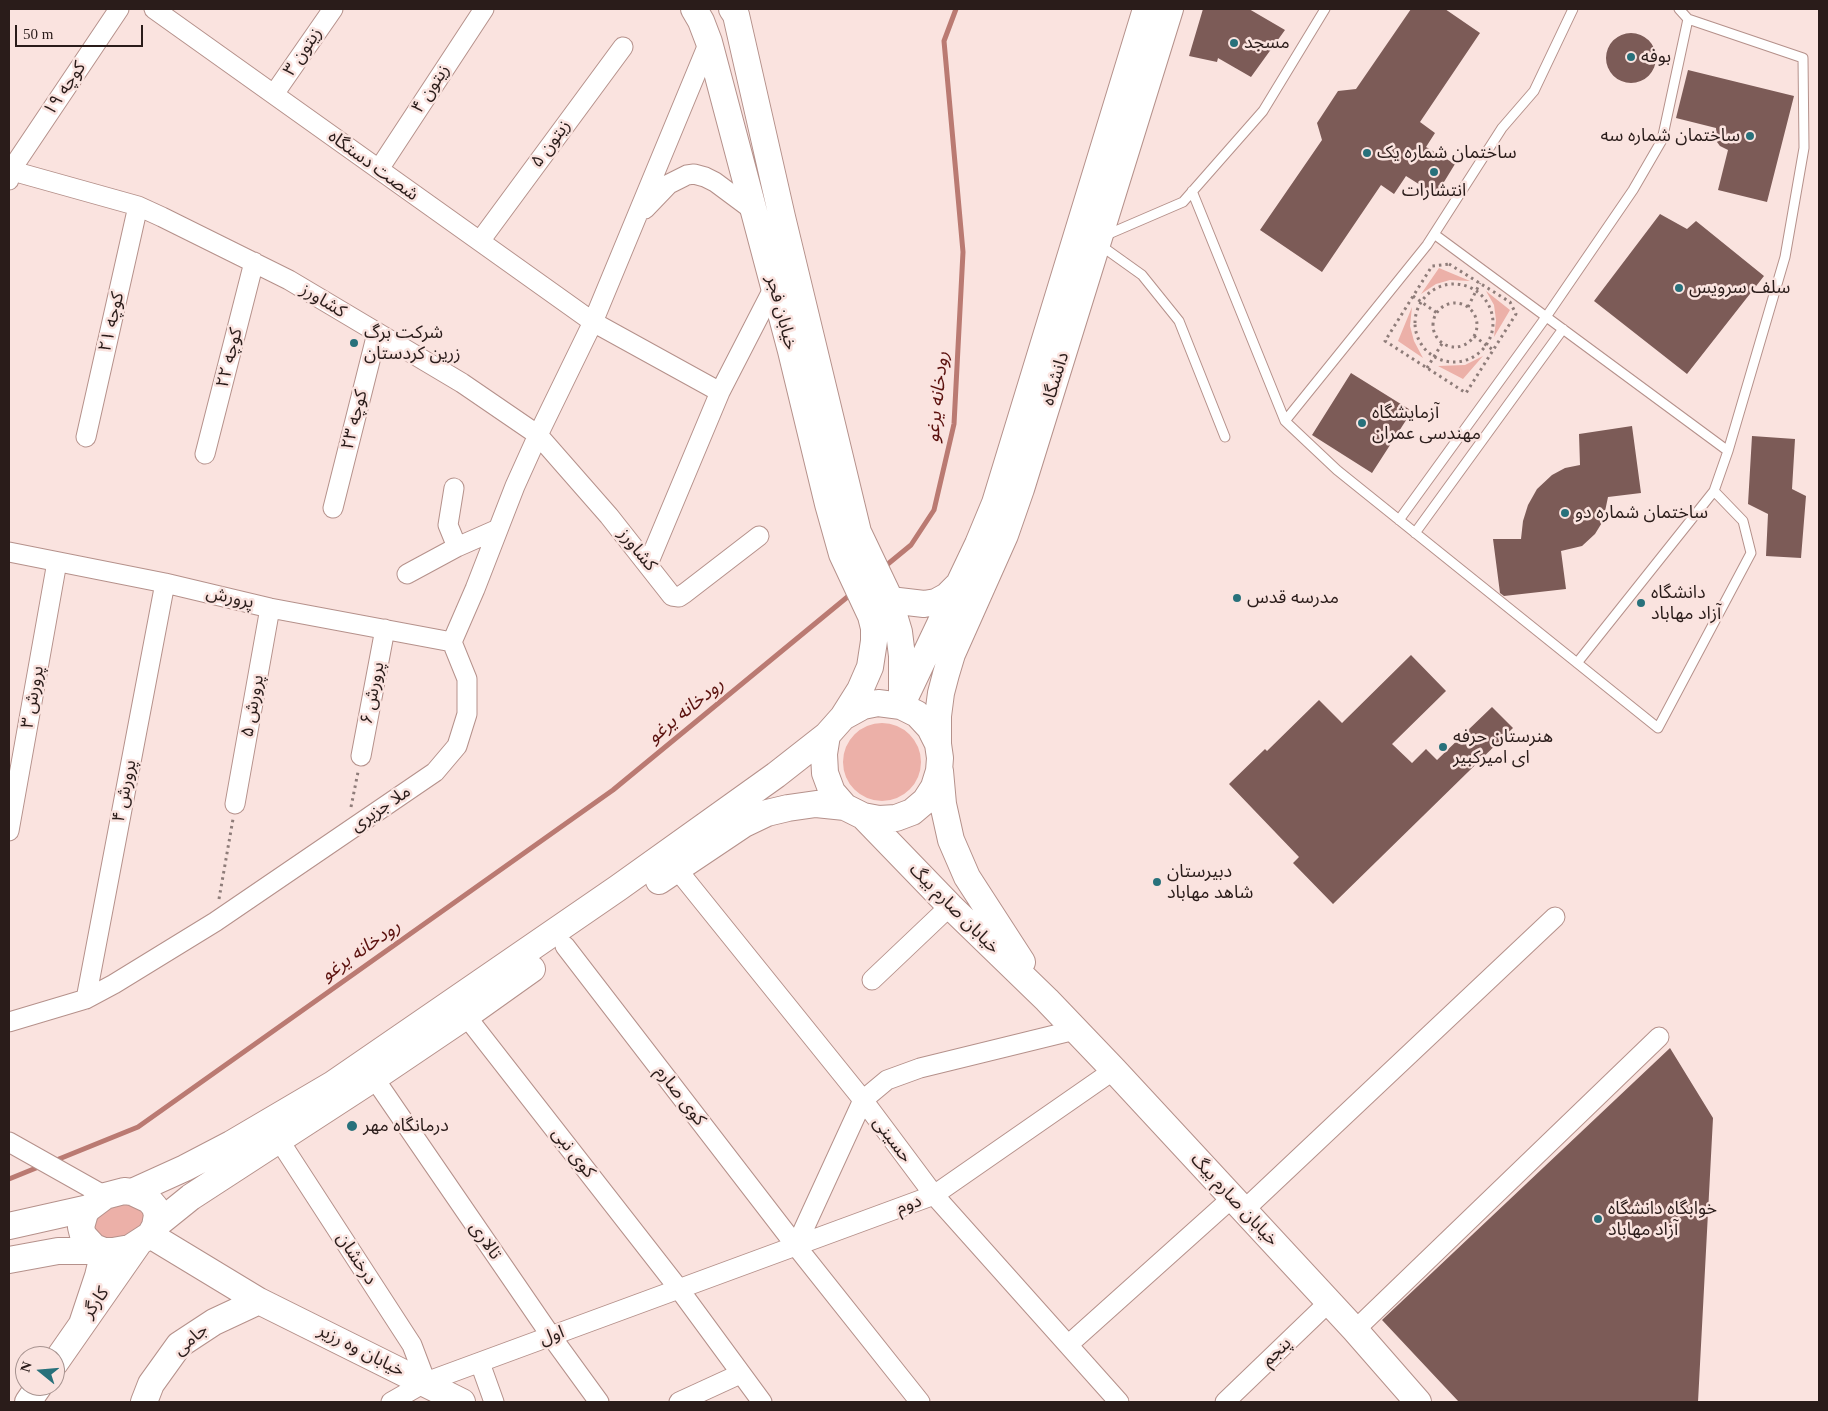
<!DOCTYPE html>
<meta charset="utf-8">
<style>
body{margin:0}
#map{position:relative;width:1828px;height:1411px;overflow:hidden;background:#fae3df;font-family:"Times New Roman",serif}
canvas{display:block}
.frame{position:absolute;inset:0;border:10px solid #2a1c1a;pointer-events:none}
.north{position:absolute;left:15px;top:1346px;width:50px;height:50px;box-sizing:border-box;background:#fae3df;border:1px solid #a79390;border-radius:50%;rotate:287deg;font-size:14px;font-weight:700;line-height:20px;text-align:center;color:#2a1c1a}
.north::after{content:'';display:block;margin:auto;width:18px;height:22px;background:#28717b;clip-path:polygon(50% 0,100% 100%,50% 72%,0 100%)}
.scale{position:absolute;left:15px;top:25px;width:128px;height:22px;box-sizing:border-box;border:2px solid #2a1c1a;border-top:0;padding-left:6px;font-size:15px;line-height:18px;white-space:nowrap;color:#2a1c1a;-webkit-text-stroke:4px #fae3df;paint-order:stroke}
</style>
<div id="map">
<canvas width="1828" height="1411"></canvas>
<div class="frame"></div>
<div class="north">N</div>
<div class="scale">50 m</div>
</div>
<script>
const context = document.querySelector('canvas').getContext('2d');
context.lineJoin = 'round';
function paint(path, color) { context.fillStyle = color; context.fill(path, 'evenodd'); }
const shape = rows => new Path2D(rows.map(r => 'M' + r).join(''));
function strokePath(path, color, width, dash) { context.strokeStyle = color; context.lineWidth = width; context.lineCap = dash ? 'butt' : 'round'; context.setLineDash(dash || []); context.stroke(path); }
function label(font, color, halo, rows, align = 'center') {
  context.font = font + ' "Times New Roman","Noto Sans Arabic",serif'; context.lineWidth = 5; context.setLineDash([]); context.textBaseline = 'middle'; context.strokeStyle = halo; context.fillStyle = color; for (const [text, x, y, turn = 0] of rows) {
    context.save(); context.translate(x, y); context.rotate((+turn || 0) * Math.PI / 180); context.textAlign = isNaN(turn) ? turn : align; if (halo) context.strokeText(text, 0, 0); context.fillText(text, 0, 0); context.restore();
  }
}
paint(shape([
 [1439,268,1470,281,1450,280,1436,284,1421,294],
 [1486,291,1510,310,1494,337,1496,320,1494,305],
 [1412,307,1410,326,1414,341,1423,358,1398,341],
 [1483,356,1463,379,1438,366,1465,365],
 '843 762a39 39 0 1 1 78 0a39 39 0 1 1-78 0Z',
 [133,1201,148,1213,140,1232,109,1243,96,1235,94,1227,95,1219,103,1207]
]), '#ecb0a8');
strokePath(shape([
 [883,568,911,545,934,510,954,424,963,252,944,41,956,9],
 [54,1161,138,1127,613,790,851,594],
 [9,1179,41,1166]
]), '#ba7a72', 5);
paint(shape([
 [1203,9,1249,9,1285,30,1251,77,1218,58,1217,62,1189,56],
 [1411,9,1445,9,1480,33,1420,122,1435,133,1426,147,1455,164,1436,195,1406,176,1394,194,1381,185,1322,272,1260,230,1322,140,1317,123,1338,91,1356,89],
 '1606 58a25 25 0 1 1 50 0a25 25 0 1 1-50 0Z',
 [1688,70,1794,96,1767,202,1718,190,1728,150,1720,146,1717,142,1716,128,1676,118],
 [1660,214,1687,229,1696,221,1764,276,1687,374,1594,301],
 [1351,373,1412,411,1372,473,1312,435],
 [1632,426,1641,493,1608,497,1603,521,1595,534,1582,546,1561,551,1566,589,1504,596,1500,593,1493,539,1521,539,1523,521,1528,505,1537,489,1552,475,1565,468,1580,465,1579,434],
 [1752,436,1795,439,1792,489,1806,496,1801,558,1766,556,1768,514,1748,504],
 [1411,655,1446,691,1392,744,1412,763,1426,749,1437,760,1492,707,1513,728,1333,904,1293,863,1299,857,1229,784,1265,749,1267,751,1319,700,1342,723],
 [1670,1048,1713,1118,1698,1402,1459,1402,1382,1320]
]), '#7c5b57');
const lane = shape([
 [1192,191,1285,421,1337,470,1658,728,1751,553,1743,521,1714,491],
 [1434,234,1728,451],
 [1104,236,1183,202,1263,111,1325,9],
 [1100,245,1142,275,1179,321,1225,437],
 [1285,421,1427,245,1502,128,1534,91,1573,9],
 [1399,520,1546,317,1633,190,1662,140,1688,19],
 [1415,533,1563,329],
 [1577,663,1714,491,1728,451,1785,257,1804,148,1803,58,1688,19,1679,9]
]);
const street = shape([
 [154,9,593,322,720,392],
 [274,94,333,9],
 [379,169,484,9],
 [9,170,138,206,162,217,289,280,462,383,538,435,609,516,672,596,679,597,685,593,759,536],
 [9,180,11,170,119,9],
 [645,209,669,184,687,175,694,174,705,177,715,182,754,211],
 [480,241,623,47],
 [86,437,138,206],
 [205,454,254,262],
 [454,488,448,525,457,547],
 [333,508,377,333],
 [9,552,165,583,270,608,452,642],
 [648,564,720,392,774,287],
 [407,574,457,547,498,529],
 [361,756,385,629],
 [235,804,270,608],
 [9,831,57,562],
 [676,868,863,1100,934,1195,1119,1402],
 [565,946,796,1246,920,1402],
 [872,980,950,906],
 [86,999,165,583],
 [466,1016,679,1289,762,1402],
 [9,1022,86,999,114,984,215,922,435,772,457,746,467,714,467,679,452,642,475,589,515,486,538,435,593,322,709,42],
 [374,1078,551,1336,599,1402],
 [279,1140,412,1345,426,1382],
 [9,1142,105,1196],
 [1243,1211,1555,917],
 [796,1246,863,1100,887,1080,920,1068,1075,1030],
 [1355,1330,1659,1037],
 [1068,1345,1232,1198],
 [480,1363,494,1402],
 [391,1402,426,1382,934,1195,1114,1070],
 [679,1402,740,1374],
 [1225,1402,1329,1302]
]);
const secondary = shape([
 [694,9,701,21,709,42,791,351,828,504,842,554,871,616,874,628,874,641,870,667,860,690,843,717],
 [732,9,736,15,782,217,858,532,888,595,899,632,902,656,902,695],
 [890,600,924,604,936,602,947,596,957,586],
 [878,703,901,706,917,714,930,728,938,744,940,758,939,771,934,787,925,801,912,812,896,818,879,819,863,816,845,807,832,792,825,773,824,754,827,735,843,717,863,706,878,703],
 [901,706,978,544,995,503,1146,9],
 [938,744,938,716,941,693,946,674,952,654,1005,535,1021,489,1170,9],
 [940,771,943,804,951,840,967,877,1022,962],
 [863,816,950,906,1047,1000,1114,1070,1355,1330,1418,1402],
 [659,881,744,824,767,813,788,808,816,804,845,807],
 [124,1191,132,1192,149,1200,155,1207,157,1215,155,1226,150,1235,130,1248,113,1251,104,1251,94,1247,83,1235,81,1227,85,1213,89,1208,105,1196,124,1191],
 [132,1192,185,1168,231,1144,333,1084,618,888,776,775,827,735],
 [9,1226,89,1208],
 [155,1226,191,1197,374,1078,466,1016,532,969],
 [150,1235,259,1301,462,1402],
 [9,1260,58,1251,104,1251,98,1276,82,1324],
 [55,1363,138,1244],
 [28,1402,39,1386],
 [144,1402,151,1384,179,1345,214,1322,259,1301]
]);
strokePath(lane, '#b5918b', 11);
strokePath(street, '#b5918b', 21);
strokePath(secondary, '#b5918b', 28);
strokePath(shape([
 [1449,264,1510,302,1516,314,1466,393,1385,341,1432,266,1449,264],
 '1415 323a39 39 0 1 1 78 0a39 39 0 1 1-78 0Z',
 [1413,296,1437,313],
 '1433 325a22 22 0 1 1 44 0a22 22 0 1 1-44 0Z',
 [1468,307,1480,283],
 [1474,336,1493,350],
 [1427,368,1443,342],
 [351,807,358,772],
 [219,899,233,819]
]), '#8e7c79', 3, [2.5, 4]);
strokePath(lane, '#fff', 9);
strokePath(street, '#fff', 19);
strokePath(secondary, '#fff', 26);
for (const [x, y, r, color] of [
 [1234,43,5,"#28717b"],
 [1631,57,5,"#28717b"],
 [1750,136,5,"#28717b"],
 [1367,153,5,"#28717b"],
 [1434,172,5,"#28717b"],
 [1679,288,5,"#28717b"],
 [354,343,5,"#28717b"],
 [1362,423,5,"#28717b"],
 [1565,513,5,"#28717b"],
 [1237,598,5,"#28717b"],
 [1641,603,5,"#28717b"],
 [1443,747,5,"#28717b"],
 [1157,882,5,"#28717b"],
 [352,1126,6,"#28717b"],
 [1598,1219,5,"#28717b"]
]) { const dot = new Path2D(); dot.arc(x, y, r, 0, 2 * Math.PI); context.fillStyle = color; context.fill(dot); strokePath(dot, '#fae3df', 2); }
label('18px', '#2a1c1a', '#fae3df', [
 ["مسجد",1244,43],
 ["بوفه",1641,57],
 ["ساختمان شماره سه",1740,136,"right"],
 ["ساختمان شماره یک",1377,153],
 ["انتشارات",1434,191,"center"],
 ["سلف سرویس",1689,288],
 ["شرکت برگ",364,333],
 ["زرین کردستان",364,354],
 ["آزمایشگاه",1372,413],
 ["مهندسی عمران",1372,434],
 ["ساختمان شماره دو",1575,513],
 ["دانشگاه",1651,593],
 ["آزاد مهاباد",1651,614],
 ["مدرسه قدس",1247,598],
 ["هنرستان حرفه",1453,737],
 ["ای امیرکبیر",1453,758],
 ["دبیرستان",1167,872],
 ["شاهد مهاباد",1167,893],
 ["درمانگاه مهر",363,1126],
 ["خوابگاه دانشگاه",1608,1209],
 ["آزاد مهاباد",1608,1230]
], 'left');
label('18px', '#2a1c1a', '#fae3df', [
 ["زیتون ۳",303,52,-56],
 ["کوچه ۱۹",65,89,-56],
 ["زیتون ۴",431,89,-57],
 ["زیتون ۵",551,144,-54],
 ["شصت دستگاه",373,166,36],
 ["کشاورز",323,301,31],
 ["خیابان فجر",781,313,75],
 ["کوچه ۲۱",112,322,-77],
 ["کوچه ۲۲",230,358,-76],
 ["دانشگاه",1056,379,-73],
 ["کوچه ۲۳",355,420,-76],
 ["کشاورز",637,550,51],
 ["پرورش",230,598,13],
 ["پرورش ۶",373,693,-79],
 ["پرورش ۳",33,697,-80],
 ["پرورش ۵",253,706,-80],
 ["پرورش ۴",125,791,-79],
 ["ملا جزیری",381,809,-34],
 ["خیابان صارم بیگ",954,909,45],
 ["کوی صارم",680,1096,52],
 ["حسینی",892,1140,53],
 ["کوی نبی",573,1153,52],
 ["خیابان صارم بیگ",1234,1200,47],
 ["دوم",909,1205,-20],
 ["تالاری",485,1241,55],
 ["درخشان",356,1259,57],
 ["کارگر",96,1303,-55],
 ["اول",552,1336,-20],
 ["جامی",191,1340,-40],
 ["خیابان وه رزیر",361,1351,27],
 ["پنجم",1277,1352,-44]
]);
label('italic 19px', '#5b110e', '#fae3df', [
 ["رودخانه یرغو",938,397,-84],
 ["رودخانه یرغو",686,711,-39],
 ["رودخانه یرغو",361,951,-35]
]);
</script>
